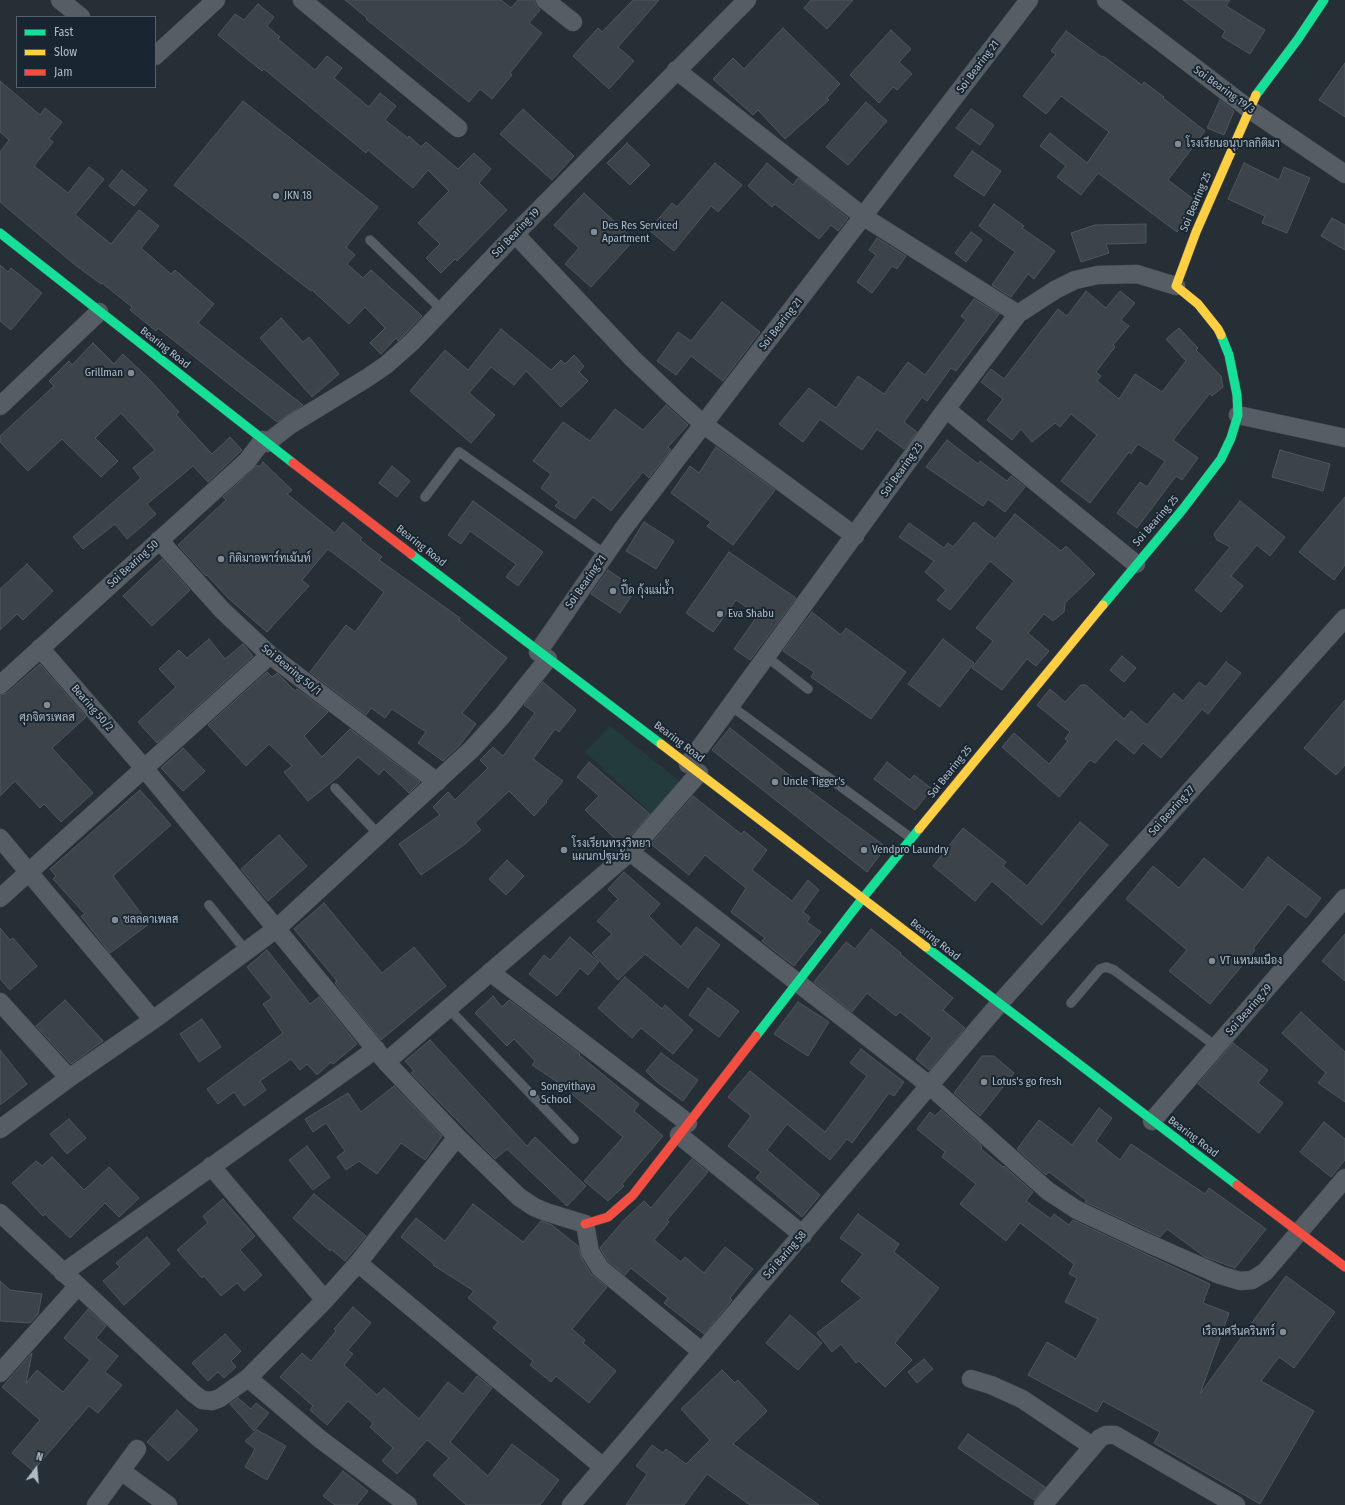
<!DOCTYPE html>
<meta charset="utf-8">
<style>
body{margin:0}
#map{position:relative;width:1345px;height:1505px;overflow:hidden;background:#262f36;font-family:"Fira Sans Condensed",sans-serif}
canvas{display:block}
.legend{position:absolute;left:16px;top:16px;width:140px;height:72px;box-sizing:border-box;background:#192631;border:1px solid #55626d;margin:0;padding:5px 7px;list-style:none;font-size:12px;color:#afbcc8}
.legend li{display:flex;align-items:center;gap:8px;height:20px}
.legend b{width:20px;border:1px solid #55626d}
.north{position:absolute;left:16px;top:1449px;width:40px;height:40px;-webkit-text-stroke:3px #192631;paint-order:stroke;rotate:16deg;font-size:11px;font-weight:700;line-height:16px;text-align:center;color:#afbcc8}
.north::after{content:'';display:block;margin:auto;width:14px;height:18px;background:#afbcc8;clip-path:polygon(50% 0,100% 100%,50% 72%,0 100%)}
</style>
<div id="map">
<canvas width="1345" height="1505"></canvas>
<ul class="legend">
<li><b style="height:5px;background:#16e098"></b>Fast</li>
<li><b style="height:5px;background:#ffcf43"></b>Slow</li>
<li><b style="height:5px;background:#f24e42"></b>Jam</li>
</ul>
<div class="north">N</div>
</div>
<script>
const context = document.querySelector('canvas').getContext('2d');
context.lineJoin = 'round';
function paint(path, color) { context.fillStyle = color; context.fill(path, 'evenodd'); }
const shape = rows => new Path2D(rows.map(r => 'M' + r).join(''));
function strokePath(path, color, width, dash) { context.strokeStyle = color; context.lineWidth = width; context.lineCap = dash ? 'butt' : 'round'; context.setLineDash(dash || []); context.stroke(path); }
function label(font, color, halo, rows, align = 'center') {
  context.font = font + ' "Fira Sans Condensed",Sarabun,sans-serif'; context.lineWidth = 4; context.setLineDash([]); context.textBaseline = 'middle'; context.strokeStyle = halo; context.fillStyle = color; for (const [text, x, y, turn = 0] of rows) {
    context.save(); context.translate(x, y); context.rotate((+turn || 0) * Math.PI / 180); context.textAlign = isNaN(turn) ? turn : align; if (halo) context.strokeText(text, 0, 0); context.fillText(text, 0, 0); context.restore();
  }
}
paint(shape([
 [610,726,681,782,652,814,585,752]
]), '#233b3c');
const building = shape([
 [345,0,501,0,511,8,518,0,535,0,535,4,540,10,529,23,542,33,510,73,512,75,492,99,480,89,469,102,366,19,367,18,345,0],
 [633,0,659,0,618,47,634,61,609,89,573,56,598,28,602,32,633,0],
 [811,0,853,0,827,29,804,8,811,0],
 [1183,0,1230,0,1226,6,1265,30,1250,54,1222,37,1225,31,1183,0],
 [258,4,274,17,267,26,280,37,278,39,315,70,327,56,342,68,334,78,369,107,380,93,396,106,385,120,408,138,409,136,421,147,426,142,458,169,474,153,491,169,479,183,507,210,457,261,455,259,441,273,426,258,440,244,418,223,449,191,428,170,413,188,368,150,366,153,264,69,262,71,218,35,235,14,244,20,258,4],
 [783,28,840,84,827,98,829,100,785,139,758,110,753,115,713,79,733,58,744,69,783,28],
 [891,30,911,49,899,62,912,74,897,90,893,87,879,103,850,75,891,30],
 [1066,31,1102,57,1103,56,1142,85,1144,82,1164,97,1163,98,1205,131,1168,180,1196,201,1189,217,1177,232,1098,173,1081,195,1057,177,1066,166,1040,146,1050,133,1087,163,1109,132,1061,96,1046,114,1023,96,1056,54,1051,51,1066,31],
 [1345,63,1345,117,1319,100,1345,63],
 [0,81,40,115,45,108,62,122,49,139,53,142,34,166,68,193,89,167,104,179,75,215,111,244,139,210,159,226,141,248,171,274,175,270,214,304,198,323,303,405,277,422,158,328,156,331,130,310,132,307,102,283,101,284,74,264,0,202,0,152,9,140,0,132,0,81],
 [1220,100,1234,111,1224,135,1207,128,1220,100],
 [243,101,378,207,346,247,355,255,347,264,363,278,371,270,422,316,405,334,398,341,396,338,381,354,370,343,385,328,365,307,349,324,312,290,311,291,174,185,243,101],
 [866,102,887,121,848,165,826,147,866,102],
 [523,109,574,156,552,180,500,134,523,109],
 [971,109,994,125,980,145,956,128,971,109],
 [627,143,650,165,630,185,607,163,627,143],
 [972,151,1001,171,984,196,954,176,972,151],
 [715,163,742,185,718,212,711,206,674,251,649,230,672,203,677,207,715,163],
 [767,163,793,185,798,178,848,218,838,231,831,225,819,239,775,204,772,207,748,186,767,163],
 [1244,163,1279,180,1284,167,1310,178,1287,233,1262,223,1265,216,1228,199,1244,163],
 [122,170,147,190,134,206,109,186,122,170],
 [584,193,634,240,591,287,565,264,579,248,554,225,584,193],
 [994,204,1024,226,1022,228,1055,251,1034,279,1028,274,1011,297,992,285,1015,252,979,226,994,204],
 [1332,218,1345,225,1345,250,1321,236,1332,218],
 [1146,224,1146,243,1106,244,1109,253,1081,262,1071,233,1095,225,1146,224],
 [971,232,982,240,966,262,955,253,971,232],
 [877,238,906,256,897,269,892,266,872,293,857,282,876,255,869,250,877,238],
 [0,265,8,272,11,268,42,293,11,330,0,321,0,265],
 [1086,291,1106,308,1120,291,1135,303,1121,320,1129,326,1113,345,1115,347,1096,372,1101,376,1097,381,1119,399,1135,374,1162,392,1186,361,1166,339,1179,328,1198,348,1196,350,1221,376,1223,387,1212,396,1210,393,1173,440,1198,458,1182,480,1176,476,1137,528,1117,513,1140,482,1147,487,1165,461,1138,444,1131,454,1129,452,1090,503,1061,481,1097,435,1071,414,1060,427,1055,423,1032,442,1021,429,1012,440,987,420,1003,399,981,382,991,369,1004,379,1058,309,1067,316,1086,291],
 [974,299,999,314,956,371,951,368,927,401,922,397,904,422,917,432,904,449,877,429,862,450,820,419,803,442,779,424,809,388,836,408,858,376,884,394,908,362,925,375,966,320,961,316,974,299],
 [722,302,760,332,723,381,691,356,676,375,657,361,678,332,691,341,722,302],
 [281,318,303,342,309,337,339,374,312,397,260,338,281,318],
 [501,329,551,370,561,360,565,364,574,355,584,366,579,372,588,381,561,407,526,371,514,385,491,367,469,393,495,415,471,443,410,391,445,350,468,370,501,329],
 [93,343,114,364,123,354,150,380,179,412,176,415,212,454,230,437,242,450,208,482,193,466,147,504,156,514,127,539,115,524,83,549,73,537,141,478,133,468,155,450,121,413,95,438,118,461,101,477,62,439,28,471,0,442,0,436,54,386,49,381,69,361,72,365,93,343],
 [666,405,688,425,668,447,671,450,651,475,649,478,643,472,611,511,593,497,575,519,555,506,559,502,541,488,551,474,533,461,563,422,590,441,615,409,643,430,666,405],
 [947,440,978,464,980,461,1007,481,1011,476,1025,487,1005,512,988,499,983,506,926,467,947,440],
 [716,447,775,490,733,545,707,526,711,522,671,493,690,466,699,473,716,447],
 [1280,450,1330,464,1323,491,1272,477,1280,450],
 [263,462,292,490,287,494,335,533,343,522,362,538,360,540,382,557,379,560,460,618,459,620,507,658,462,713,476,724,459,746,443,761,418,743,426,732,392,709,385,718,371,708,366,715,310,672,346,625,355,632,384,592,328,549,302,580,309,586,267,632,228,598,207,575,206,576,178,545,226,500,223,497,257,465,259,467,263,462],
 [392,466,410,481,397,497,379,483,392,466],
 [1345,497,1345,565,1334,580,1299,552,1345,497],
 [473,501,543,552,518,586,506,577,516,564,470,531,461,544,448,535,473,501],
 [1240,501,1285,537,1270,556,1257,545,1231,576,1243,586,1221,612,1195,590,1230,547,1217,540,1214,534,1240,501],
 [1015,514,1061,551,1066,546,1095,574,1065,603,1064,612,1053,621,1044,614,1028,633,1049,651,1036,666,1027,659,1002,690,972,668,993,641,976,628,1014,581,990,561,950,610,937,600,946,590,925,572,934,561,899,537,909,523,944,548,948,543,953,547,974,522,995,539,1015,514],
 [644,522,674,541,656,569,626,551,644,522],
 [729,552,796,598,750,660,734,649,758,615,736,600,713,632,686,613,729,552],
 [162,559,190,590,152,626,123,596,162,559],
 [27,564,53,591,23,620,17,614,0,630,0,589,27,564],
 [608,570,636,589,620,613,591,594,608,570],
 [812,612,841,635,846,628,906,672,871,719,811,677,814,672,783,651,812,612],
 [209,639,225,659,243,644,253,656,157,743,138,722,176,687,159,669,179,650,187,658,209,639],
 [943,639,974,663,940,707,908,684,943,639],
 [1122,656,1136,668,1124,682,1110,670,1122,656],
 [1226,662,1241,673,1208,714,1202,709,1161,758,1143,743,1134,754,1116,739,1095,763,1090,760,1059,797,1002,747,1014,733,1049,764,1068,741,1065,739,1070,732,1037,705,1050,689,1065,702,1081,685,1086,685,1124,719,1131,711,1147,725,1174,693,1183,701,1199,682,1206,687,1226,662],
 [40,664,86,717,52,748,93,793,61,822,44,804,40,808,15,781,0,796,0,695,7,693,40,664],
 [267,672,272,677,277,673,295,691,297,689,328,712,304,736,322,757,350,729,420,782,409,793,384,769,379,775,358,757,338,777,308,801,284,772,292,766,269,744,246,766,208,725,267,672],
 [543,682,576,710,559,732,555,729,533,759,563,781,546,801,547,802,534,816,509,791,475,823,481,830,465,844,421,875,399,844,440,815,433,807,448,792,455,800,488,768,480,760,493,747,503,756,535,713,524,705,543,682],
 [1345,700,1345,765,1336,775,1304,748,1345,700],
 [730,728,798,782,886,847,867,872,712,750,730,728],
 [183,748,205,771,183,791,161,768,183,748],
 [589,762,650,814,622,845,585,810,599,796,577,777,589,762],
 [887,762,910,780,914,775,932,789,915,810,874,779,887,762],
 [140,790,171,825,113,876,149,924,110,953,81,916,85,914,53,879,56,876,50,869,140,790],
 [693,796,741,834,744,831,767,850,752,870,792,901,808,880,819,890,803,912,810,917,807,922,821,932,794,966,762,941,765,938,731,912,746,888,705,855,689,875,651,844,693,796],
 [1080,822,1108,845,1042,925,992,881,975,901,933,866,963,828,1006,862,1003,866,1027,886,1080,822],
 [279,835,307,866,268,901,241,869,279,835],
 [1268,857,1321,898,1306,918,1288,904,1253,949,1255,950,1210,1004,1169,971,1187,950,1126,899,1153,866,1179,888,1204,858,1243,890,1268,857],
 [507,860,524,876,506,895,489,879,507,860],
 [624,872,660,904,649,916,681,947,696,927,720,945,688,988,645,954,618,980,592,953,612,934,597,921,618,899,608,889,624,872],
 [324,903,382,973,414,947,446,986,381,1040,335,983,337,981,294,929,324,903],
 [0,928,10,940,13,938,37,966,10,990,0,979,0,928],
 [871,929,901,953,900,954,953,998,943,1010,965,1028,929,1070,916,1059,932,1038,900,1012,896,1016,867,993,852,1012,814,982,846,942,855,949,871,929],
 [1345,934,1345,981,1322,961,1345,934],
 [570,937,599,962,588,975,580,968,557,996,529,974,544,955,550,960,570,937],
 [267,950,310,1004,319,997,357,1044,333,1064,331,1062,317,1075,307,1064,300,1070,291,1059,260,1081,266,1090,244,1106,234,1092,218,1104,207,1089,283,1033,263,1004,272,998,247,967,267,950],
 [625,977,662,1009,665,1005,693,1030,673,1054,641,1028,632,1038,598,1008,625,977],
 [708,988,739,1011,719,1037,689,1015,708,988],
 [493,996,502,1007,509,1000,580,1054,579,1055,639,1104,634,1111,663,1136,622,1184,624,1186,608,1201,584,1181,623,1137,559,1083,532,1065,535,1061,514,1039,507,1046,475,1013,493,996],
 [65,1000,103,1041,71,1064,36,1026,65,1000],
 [798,1002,829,1022,808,1056,774,1034,798,1002],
 [1301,1012,1345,1052,1345,1102,1318,1083,1326,1073,1282,1033,1301,1012],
 [202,1019,221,1047,199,1062,180,1034,202,1019],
 [430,1040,527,1146,535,1137,586,1186,567,1206,507,1149,495,1159,411,1073,414,1071,405,1061,430,1040],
 [1233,1043,1268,1070,1258,1083,1283,1103,1259,1133,1198,1084,1233,1043],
 [861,1049,904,1082,894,1096,889,1093,852,1143,847,1139,830,1160,787,1124,767,1150,820,1195,802,1217,756,1178,761,1172,728,1146,751,1116,728,1097,750,1071,825,1132,867,1076,850,1063,861,1049],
 [0,1050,27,1084,0,1105,0,1050],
 [661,1053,698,1080,683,1101,657,1082,646,1071,661,1053],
 [982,1056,994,1056,1014,1073,980,1116,954,1093,982,1056],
 [394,1086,442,1136,425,1160,401,1143,377,1174,359,1161,346,1170,337,1157,345,1151,326,1123,313,1132,305,1119,348,1093,361,1112,394,1086],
 [1099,1108,1112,1118,1096,1141,1120,1160,1131,1144,1205,1194,1209,1188,1266,1229,1235,1268,1205,1257,1167,1229,1160,1237,1085,1202,1086,1200,1049,1172,1046,1175,1017,1149,1039,1120,1072,1145,1099,1108],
 [941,1110,982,1146,981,1149,1003,1167,1004,1166,1033,1192,1026,1201,1051,1219,1054,1214,1069,1225,1073,1220,1210,1284,1203,1303,1229,1313,1200,1394,1286,1276,1335,1312,1294,1368,1279,1357,1261,1381,1314,1411,1260,1504,1154,1443,1160,1432,1103,1401,1097,1412,1028,1375,1047,1342,1076,1359,1098,1319,1065,1302,1077,1278,1069,1274,1074,1264,1020,1223,1006,1241,960,1204,976,1184,942,1157,945,1152,917,1129,930,1112,935,1116,941,1110],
 [69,1119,86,1138,67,1154,50,1134,69,1119],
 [1324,1122,1345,1139,1345,1160,1331,1177,1300,1152,1324,1122],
 [307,1146,330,1177,313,1190,289,1160,307,1146],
 [52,1157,84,1190,109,1167,139,1198,119,1217,105,1203,70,1238,45,1214,43,1216,12,1183,36,1161,42,1166,52,1157],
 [692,1159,708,1172,667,1220,669,1222,654,1240,681,1262,685,1257,704,1273,725,1247,753,1269,730,1298,732,1300,704,1334,664,1303,668,1298,631,1268,625,1275,608,1261,600,1248,623,1221,644,1201,651,1208,692,1159],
 [314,1194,366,1236,345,1261,331,1249,330,1251,293,1218,314,1194],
 [223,1199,255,1236,240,1250,262,1275,244,1291,237,1283,221,1296,204,1276,202,1278,177,1250,208,1223,203,1216,223,1199],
 [473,1204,523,1242,541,1221,552,1225,579,1247,581,1257,591,1274,607,1287,572,1329,585,1340,583,1343,616,1371,589,1403,556,1376,551,1382,530,1365,533,1361,493,1328,498,1322,468,1298,474,1291,433,1265,434,1264,401,1237,416,1218,445,1241,473,1204],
 [858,1214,899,1244,894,1252,939,1288,895,1343,912,1360,885,1387,859,1361,856,1363,841,1344,832,1352,817,1333,862,1298,841,1281,863,1254,840,1238,858,1214],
 [147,1237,170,1264,124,1305,103,1281,120,1267,116,1263,147,1237],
 [0,1281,10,1290,42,1294,38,1314,30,1323,0,1321,0,1281],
 [353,1307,371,1323,348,1350,353,1354,344,1365,377,1395,384,1388,419,1419,448,1382,463,1394,477,1376,492,1388,450,1442,488,1476,512,1444,559,1480,540,1505,466,1505,433,1475,449,1458,427,1440,397,1474,382,1461,393,1448,370,1427,373,1423,348,1401,327,1425,310,1410,313,1406,280,1377,302,1353,311,1361,336,1331,334,1329,353,1307],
 [88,1309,106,1326,96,1338,118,1356,105,1372,122,1385,98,1413,89,1406,33,1471,12,1453,40,1420,2,1387,32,1353,26,1383,37,1370,63,1392,90,1360,64,1338,88,1309],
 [790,1315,822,1343,798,1370,766,1343,790,1315],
 [225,1334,241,1351,231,1361,236,1367,224,1378,218,1372,208,1381,192,1363,225,1334],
 [924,1359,933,1369,917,1383,908,1372,924,1359],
 [722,1370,735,1383,738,1380,767,1411,733,1444,819,1505,750,1505,707,1474,684,1505,626,1505,647,1474,636,1466,652,1445,663,1453,666,1449,686,1464,710,1440,681,1409,722,1370],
 [238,1398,251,1409,256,1403,269,1413,254,1431,230,1404,238,1398],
 [177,1410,198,1430,168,1461,147,1442,177,1410],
 [257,1430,286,1446,267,1480,245,1467,255,1449,245,1441,257,1430],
 [968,1434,1045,1487,1034,1500,958,1448,968,1434],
 [343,1471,368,1491,357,1505,335,1505,323,1496,343,1471]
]);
paint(building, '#3c4349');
strokePath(building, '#4e565e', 1);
const lane = shape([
 [370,240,442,310],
 [425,497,459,452,605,554],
 [767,657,808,689],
 [731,706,911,838],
 [335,788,379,835],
 [209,905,246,951],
 [1071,1003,1100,969,1106,967,1114,970,1217,1047],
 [448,1008,574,1139]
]);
const street = shape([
 [60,0,81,17],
 [302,0,458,128],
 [545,0,573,22],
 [1106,0,1249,109,1345,174],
 [155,56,216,0],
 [676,70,864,217,1018,314],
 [515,234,633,359,673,397,703,424,855,536],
 [0,406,99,312],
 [946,409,1136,564],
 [1238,415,1345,438],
 [267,443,290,425,367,378,386,365,412,342,515,234,747,0],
 [159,540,223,611,270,655,437,782],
 [40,648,144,768,386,1062,457,1137,519,1197,534,1207,546,1212,585,1224,590,1252,600,1268,702,1352],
 [538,652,623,529,1029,0],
 [0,685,247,461,263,440],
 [688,764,946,409,1018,314,1055,290,1075,280,1098,275,1137,274,1176,286],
 [0,838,153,1020],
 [630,852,929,1085,1048,1191,1077,1210,1141,1240,1220,1275,1240,1281,1252,1280,1265,1272,1345,1178],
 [0,898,270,655],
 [490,972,688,1123],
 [0,1002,69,1078],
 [386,1062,630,852,699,773],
 [1152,1121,1345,898],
 [0,1129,69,1078,153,1020,276,929,472,749,502,716,548,659],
 [679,1135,803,1235],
 [211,1166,325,1300],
 [0,1213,193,1393,202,1400,212,1401,220,1398,248,1378,325,1300,358,1263,457,1137],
 [358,1263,603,1467],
 [63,1273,376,1049],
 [0,1373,77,1287],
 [248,1378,320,1439,408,1505],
 [971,1379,991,1385,1022,1399,1092,1446],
 [121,1471,168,1505],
 [96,1505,137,1449],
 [571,1505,999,1004,1345,618],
 [1043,1505,1100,1438,1106,1435,1115,1435,1236,1505]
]);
const fast = shape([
 [1256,95,1298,39,1324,0],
 [0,233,293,463],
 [411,554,661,744],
 [1103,605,1183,509,1221,459,1231,438,1238,415,1237,395,1229,355,1221,335],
 [926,947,1237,1185],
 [756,1036,862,899,919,829]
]);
const slow = shape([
 [1221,335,1218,329,1198,304,1176,286,1196,232,1256,95],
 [661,744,926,947],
 [919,829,1103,605]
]);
const jam = shape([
 [293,463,411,554],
 [1237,1185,1345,1267],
 [585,1224,608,1217,633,1195,756,1036]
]);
strokePath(lane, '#454b50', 10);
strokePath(street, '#454b50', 19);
strokePath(fast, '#454b50', 10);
strokePath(slow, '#454b50', 10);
strokePath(jam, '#454b50', 10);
strokePath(lane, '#565d64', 9);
strokePath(street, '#565d64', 18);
strokePath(fast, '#16e098', 9);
strokePath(slow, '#ffcf43', 9);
strokePath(jam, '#f24e42', 9);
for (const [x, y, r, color] of [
 [1178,144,4,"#7f8b95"],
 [276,196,4,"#7f8b95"],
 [594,232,4,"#7f8b95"],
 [131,373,4,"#7f8b95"],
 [221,559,4,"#7f8b95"],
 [613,591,4,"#7f8b95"],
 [720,614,4,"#7f8b95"],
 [47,705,4,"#7f8b95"],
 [775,782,4,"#7f8b95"],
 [564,850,4,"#7f8b95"],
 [864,850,4,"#7f8b95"],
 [115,920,4,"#7f8b95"],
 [1212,961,4,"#7f8b95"],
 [984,1082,4,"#7f8b95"],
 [533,1093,4,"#7f8b95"],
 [1283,1332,4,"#7f8b95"]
]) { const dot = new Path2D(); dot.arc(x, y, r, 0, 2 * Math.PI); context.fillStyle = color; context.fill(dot); strokePath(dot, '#192631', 1.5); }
label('11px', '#afbcc8', '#192631', [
 ["Soi Bearing 21",978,67,-53],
 ["Soi Bearing 19/3",1224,90,36],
 ["Soi Bearing 25",1196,202,-67],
 ["Soi Bearing 19",516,233,-46],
 ["Soi Bearing 21",781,324,-52],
 ["Bearing Road",165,348,38],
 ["Soi Bearing 23",902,470,-54],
 ["Soi Bearing 25",1156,521,-49],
 ["Bearing Road",421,546,38],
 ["Soi Bearing 50",133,564,-42],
 ["Soi Bearing 21",586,582,-55],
 ["Soi Bearing 50/1",291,670,39],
 ["Bearing 50/2",92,708,49],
 ["Bearing Road",679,742,37],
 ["Soi Bearing 25",950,772,-51],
 ["Soi Bearing 27",1172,811,-48],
 ["Bearing Road",935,940,38],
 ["Soi Bearing 29",1249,1010,-49],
 ["Bearing Road",1193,1137,37],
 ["Soi Baring 58",785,1255,-49]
]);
label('11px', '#afbcc8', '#192631', [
 ["โรงเรียนอนุบาลกิติมา",1186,144],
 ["JKN 18",284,196],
 ["Des Res Serviced",602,226],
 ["Apartment",602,239],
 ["Grillman",123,373,"right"],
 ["กิติมาอพาร์ทเม้นท์",229,559],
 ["ปื้ด กุ้งแม่น้ำ",621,591],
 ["Eva Shabu",728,614],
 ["ศุภจิตรเพลส",47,718,"center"],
 ["Uncle Tigger's",783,782],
 ["โรงเรียนทรงวิทยา",572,844],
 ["แผนกปฐมวัย",572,857],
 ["Vendpro Laundry",872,850],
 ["ชลลดาเพลส",123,920],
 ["VT แหนมเนือง",1220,961],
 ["Lotus's go fresh",992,1082],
 ["Songvithaya",541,1087],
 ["School",541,1100],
 ["เรือนศรีนครินทร์",1275,1332,"right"]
], 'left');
</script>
